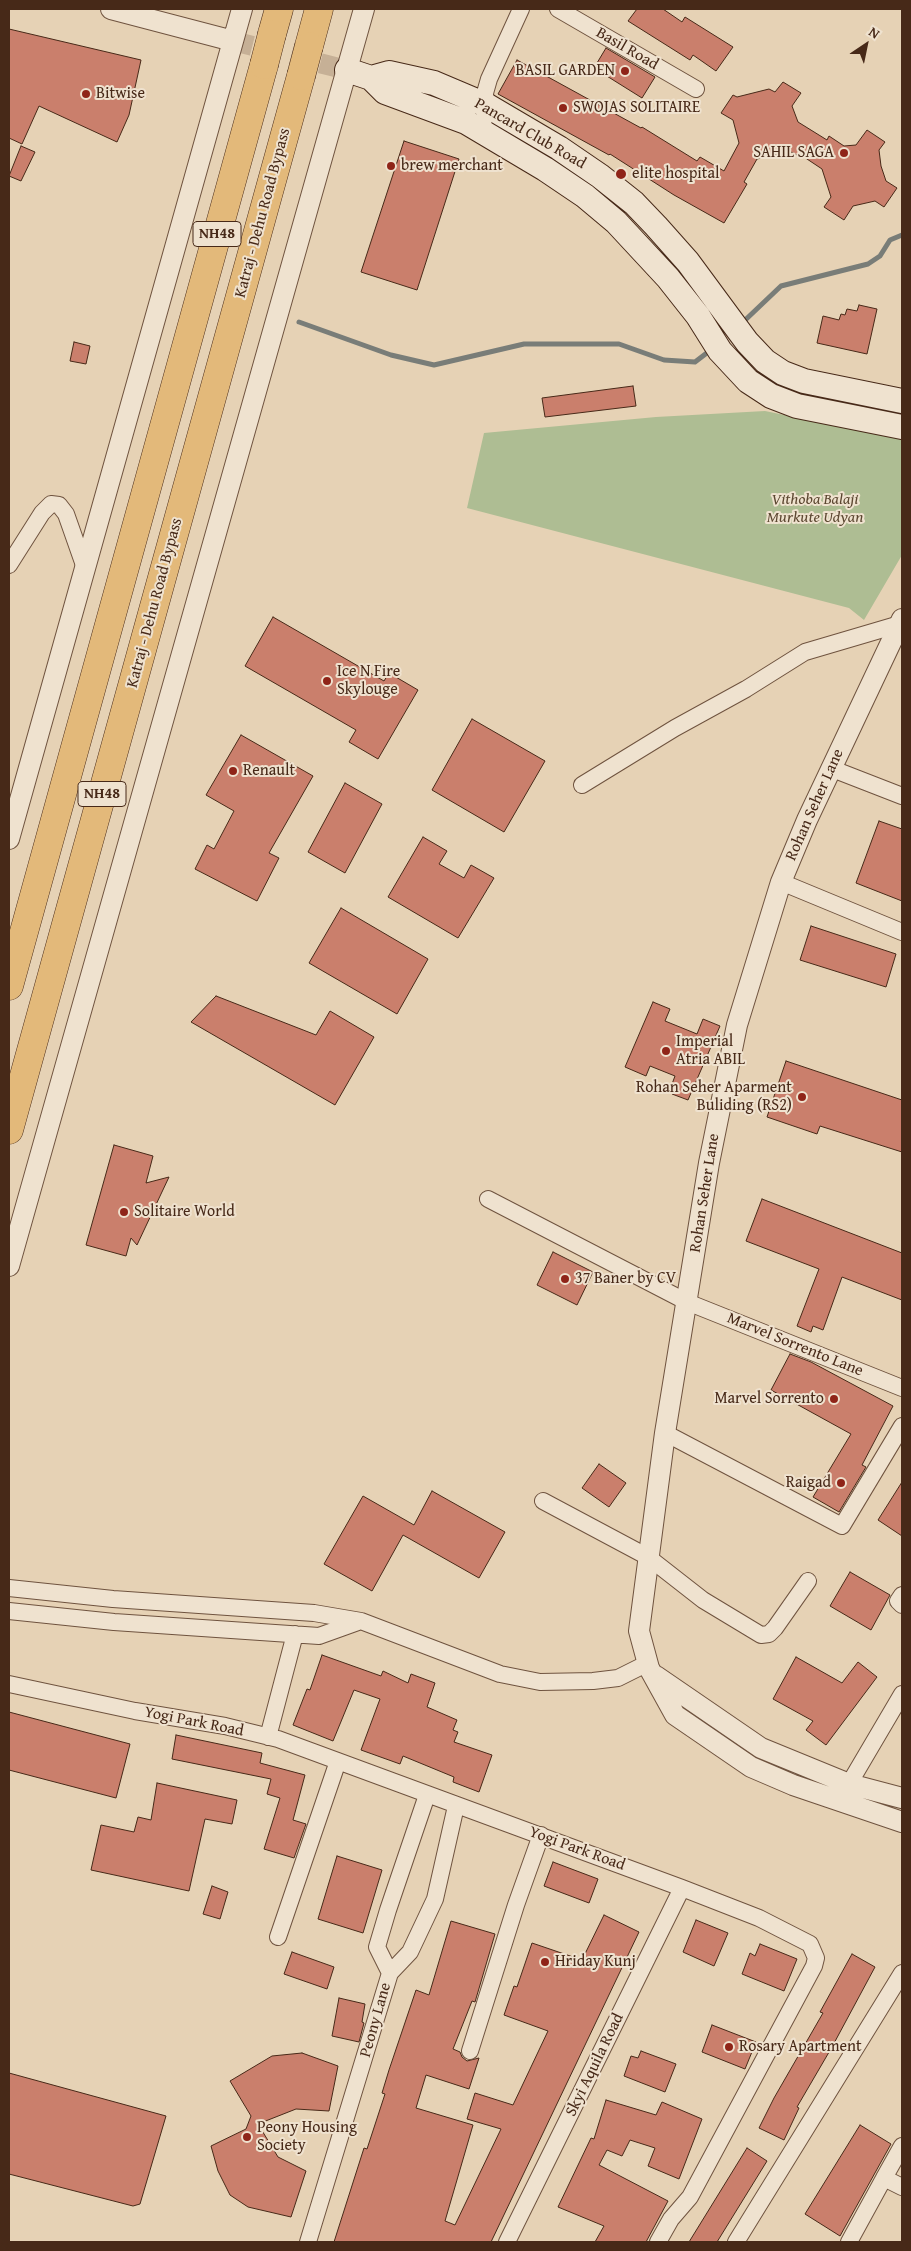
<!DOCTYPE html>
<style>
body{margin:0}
#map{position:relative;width:911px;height:2251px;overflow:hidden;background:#e6d2b5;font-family:"Gentium Book Plus",serif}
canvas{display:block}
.frame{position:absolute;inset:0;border:10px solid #472918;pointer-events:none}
.north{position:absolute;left:841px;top:20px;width:50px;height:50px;-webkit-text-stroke:4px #efe2cf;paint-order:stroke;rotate:34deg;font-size:14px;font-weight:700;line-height:20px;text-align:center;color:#472918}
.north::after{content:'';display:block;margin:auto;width:18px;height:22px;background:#472918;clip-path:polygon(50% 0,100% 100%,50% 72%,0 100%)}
</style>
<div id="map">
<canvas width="911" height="2251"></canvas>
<div class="frame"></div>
<div class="north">N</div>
</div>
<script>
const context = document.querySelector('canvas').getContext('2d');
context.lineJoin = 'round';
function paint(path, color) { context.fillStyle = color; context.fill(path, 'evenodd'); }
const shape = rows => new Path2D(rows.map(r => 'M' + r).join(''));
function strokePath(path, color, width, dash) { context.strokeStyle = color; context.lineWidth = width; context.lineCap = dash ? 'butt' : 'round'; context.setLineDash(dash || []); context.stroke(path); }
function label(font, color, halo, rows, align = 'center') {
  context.font = font + ' "Gentium Book Plus",serif'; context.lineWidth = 4; context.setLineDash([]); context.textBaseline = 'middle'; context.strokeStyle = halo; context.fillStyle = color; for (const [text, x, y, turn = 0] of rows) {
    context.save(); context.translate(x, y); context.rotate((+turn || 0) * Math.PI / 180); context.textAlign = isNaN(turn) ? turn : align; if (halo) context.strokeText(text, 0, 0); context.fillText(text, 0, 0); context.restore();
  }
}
paint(shape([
 [765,411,902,439,902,555,864,620,849,608,467,508,484,433,656,417]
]), '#aebd93');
strokePath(shape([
 [299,322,391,355,434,365,524,344,619,344,664,360,695,362,712,349],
 [741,324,781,286,868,264,880,256,890,240,902,235]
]), '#797d78', 5);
const building = shape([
 [637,9,663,9,682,22,685,17,733,47,716,71,693,55,690,60,628,21,637,9],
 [9,29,141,60,129,115,117,142,39,106,22,144,9,138,9,29],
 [606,48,655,77,642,98,594,68,606,48],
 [517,60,641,128,642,127,697,161,700,157,724,171,739,143,733,120,721,113,733,95,737,97,769,89,775,92,783,82,801,93,792,106,798,122,827,140,829,136,844,146,856,145,867,130,885,142,879,150,881,166,886,181,897,188,884,207,875,201,853,206,844,220,824,207,831,197,822,169,798,153,797,155,789,151,757,159,744,182,747,184,724,223,674,195,610,154,609,155,498,94,517,60],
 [404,141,459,159,417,290,361,272,404,141],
 [21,146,35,152,21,181,9,176,21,146],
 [859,305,877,309,867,354,817,343,823,316,839,320,841,314,845,315,847,309,857,311,859,305],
 [74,342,90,346,86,364,70,361,74,342],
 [633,386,636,406,545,417,542,398,633,386],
 [273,617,384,681,389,673,418,690,378,759,349,742,356,730,245,666,273,617],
 [472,719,545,761,504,832,432,790,472,719],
 [241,735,313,776,269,853,279,858,257,901,195,869,207,845,214,849,234,811,206,795,241,735],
 [345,783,382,804,345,873,308,852,345,783],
 [879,821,902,829,902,901,856,883,879,821],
 [423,837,447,851,439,864,464,878,471,865,494,878,458,938,388,897,423,837],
 [341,908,428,959,397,1014,309,963,341,908],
 [811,926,896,954,886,987,800,960,811,926],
 [216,996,316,1035,330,1011,374,1037,335,1105,191,1022,216,996],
 [653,1002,670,1009,665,1021,697,1034,703,1019,720,1026,688,1100,672,1094,676,1086,672,1084,675,1076,650,1066,646,1076,625,1067,653,1002],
 [786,1061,902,1100,902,1152,820,1126,817,1134,767,1117,786,1061],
 [114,1145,153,1156,146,1183,169,1177,137,1245,131,1238,126,1256,86,1245,114,1145],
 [762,1199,902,1253,902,1300,842,1277,823,1330,813,1326,811,1332,797,1326,819,1269,746,1241,762,1199],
 [553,1252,593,1272,577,1305,537,1285,553,1252],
 [790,1354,811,1362,893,1406,862,1465,866,1467,839,1512,813,1497,851,1434,771,1390,790,1354],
 [599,1464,626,1483,609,1507,582,1488,599,1464],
 [902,1482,902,1536,878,1520,902,1482],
 [432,1491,505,1532,479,1578,403,1535,372,1591,324,1564,363,1496,414,1525,432,1491],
 [850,1572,890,1595,871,1630,830,1606,850,1572],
 [322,1655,381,1676,383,1671,408,1683,411,1674,435,1683,427,1707,457,1720,453,1730,458,1732,454,1742,492,1755,479,1792,453,1782,454,1777,403,1756,400,1764,361,1750,380,1699,354,1690,333,1741,293,1725,307,1689,310,1690,322,1655],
 [796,1657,842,1683,858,1662,877,1677,826,1745,806,1730,813,1721,773,1699,796,1657],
 [9,1712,130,1744,116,1798,9,1770,9,1712],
 [176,1735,262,1753,260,1763,305,1775,293,1820,306,1824,294,1858,264,1849,280,1798,267,1794,271,1779,172,1759,176,1735],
 [157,1783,237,1800,232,1824,205,1819,189,1891,91,1870,101,1825,134,1832,138,1817,151,1820,157,1783],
 [337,1856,382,1870,363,1933,318,1919,337,1856],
 [553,1862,598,1879,589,1903,544,1886,553,1862],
 [212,1886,228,1892,220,1919,203,1914,212,1886],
 [604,1915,639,1932,491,2242,334,2242,364,2148,367,2149,385,2094,382,2093,389,2070,416,1990,429,1995,451,1921,495,1934,475,2002,472,2001,453,2049,460,2052,462,2057,467,2061,479,2058,469,2089,426,2075,416,2108,473,2125,445,2221,455,2225,501,2129,467,2119,475,2093,513,2105,548,2031,504,2015,514,1986,517,1987,532,1943,582,1960,604,1915],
 [696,1920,728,1933,714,1966,683,1952,696,1920],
 [760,1944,797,1959,784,1991,742,1974,750,1953,755,1956,760,1944],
 [292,1952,334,1967,327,1989,284,1974,292,1952],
 [852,1954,875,1967,832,2047,797,2107,799,2108,784,2140,759,2128,774,2098,823,2013,820,2012,852,1954],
 [339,1998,365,2004,362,2022,364,2023,359,2042,332,2036,339,1998],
 [712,2025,756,2042,745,2069,702,2052,712,2025],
 [641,2051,676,2064,665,2092,624,2076,631,2056,638,2058,641,2051],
 [302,2053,338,2066,329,2111,296,2109,258,2124,278,2157,306,2171,291,2217,248,2207,230,2195,218,2171,211,2146,246,2129,251,2116,230,2081,272,2056,302,2053],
 [9,2073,166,2116,140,2204,133,2206,9,2174,9,2073],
 [606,2100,656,2115,662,2102,702,2119,679,2179,648,2166,655,2148,630,2140,622,2156,607,2150,599,2165,668,2201,646,2242,595,2242,604,2226,558,2207,591,2138,594,2139,606,2100],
 [860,2125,891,2144,840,2236,805,2214,860,2125],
 [747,2148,767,2161,717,2242,689,2242,747,2148]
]);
paint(building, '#ca7f6c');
strokePath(building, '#472918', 1);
strokePath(shape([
 [233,41,347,70]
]), '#c6b096', 20, [20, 10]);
const minor = shape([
 [558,9,696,89],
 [482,131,486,105,485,93,489,79,521,9],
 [9,565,42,513,51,504,59,505,66,514,85,568],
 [830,768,902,796],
 [582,785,675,728,746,689,805,652,900,624],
 [781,882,902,932],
 [488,1199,687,1302,902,1388],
 [665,1433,842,1526,902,1426],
 [543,1501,648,1557,703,1600,761,1635,769,1634,775,1628,808,1581],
 [9,1588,113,1599,314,1613,361,1621,500,1674,540,1682,593,1681,618,1678,648,1663],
 [902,1595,898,1601,902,1605],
 [9,1611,114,1622,319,1636,358,1622],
 [9,1684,135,1711,225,1726,278,1739,682,1888,759,1918,810,1944,816,1958,814,1966,690,2197,671,2219,658,2242],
 [268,1737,295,1634],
 [849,1784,902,1694],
 [278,1937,338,1761],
 [390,1973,377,1947,388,1910,427,1795],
 [470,2051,516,1905,541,1835],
 [884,2178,902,2146],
 [308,2242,390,1973,410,1952,435,1899,456,1806],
 [507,2242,682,1888],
 [736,2242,902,1973],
 [849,2242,884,2178,902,2187]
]);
const tertiary = shape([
 [111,9,233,41],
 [902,619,807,820,781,882,737,1025,709,1163,665,1433,639,1631,649,1668,675,1715,751,1767,793,1785,902,1822],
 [9,839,242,9],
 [9,1266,364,9],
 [656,1676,761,1748,849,1784,902,1798]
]);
const secondary = shape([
 [347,70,371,78,385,92,466,122,545,169,585,196,616,222,668,278,698,316,720,351,748,381,771,396,797,406,902,427],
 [371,78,389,73,434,83,486,105,559,148,600,176,634,203,656,226,688,262,747,342,765,361,783,373,804,381,902,401]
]);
const trunk = shape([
 [272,34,279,9],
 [309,46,319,9],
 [9,986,264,65],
 [9,1130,301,76]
]);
strokePath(minor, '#6f533f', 18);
strokePath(tertiary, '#6f533f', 22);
strokePath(secondary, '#472918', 26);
strokePath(trunk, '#472918', 29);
strokePath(minor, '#efe2cf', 16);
strokePath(tertiary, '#efe2cf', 20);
strokePath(secondary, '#efe2cf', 24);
strokePath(trunk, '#e3b97a', 28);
const trunkBridge = shape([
 [264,65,272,34],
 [301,76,309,46]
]);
strokePath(trunkBridge, '#472918', 29, []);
strokePath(trunkBridge, '#e3b97a', 28);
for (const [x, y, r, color] of [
 [625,71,5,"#8f2418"],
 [86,94,5,"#8f2418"],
 [563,108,5,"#8f2418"],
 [844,153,5,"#8f2418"],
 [391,166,5,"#8f2418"],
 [621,174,6,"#8f2418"],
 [327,681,5,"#8f2418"],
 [233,771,5,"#8f2418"],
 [666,1051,5,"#8f2418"],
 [802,1097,5,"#8f2418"],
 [124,1212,5,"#8f2418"],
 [565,1279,5,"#8f2418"],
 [834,1399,5,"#8f2418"],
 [841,1483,5,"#8f2418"],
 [545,1962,5,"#8f2418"],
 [729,2047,5,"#8f2418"],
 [247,2137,5,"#8f2418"]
]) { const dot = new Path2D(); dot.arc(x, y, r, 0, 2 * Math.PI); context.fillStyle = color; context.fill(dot); strokePath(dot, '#efe2cf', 2); }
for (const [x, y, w] of [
 [217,234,48],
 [102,794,48]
]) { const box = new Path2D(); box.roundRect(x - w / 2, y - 12.5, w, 25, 4); context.fillStyle = '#efe2cf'; context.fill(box); strokePath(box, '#472918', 1); }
label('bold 15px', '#472918', null, [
 ["NH48",217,234],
 ["NH48",102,794]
]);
label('16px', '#472918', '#efe2cf', [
 ["Basil Road",627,49,30],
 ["Pancard Club Road",530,134,30],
 ["Katraj - Dehu Road Bypass",263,213,-75],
 ["Katraj - Dehu Road Bypass",155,603,-75],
 ["Rohan Seher Lane",815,805,-66],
 ["Rohan Seher Lane",705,1193,-81],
 ["Marvel Sorrento Lane",795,1345,22],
 ["Yogi Park Road",194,1722,11],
 ["Yogi Park Road",577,1849,20],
 ["Peony Lane",376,2020,-74],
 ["Skyi Aquila Road",595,2065,-64]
]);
label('16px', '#472918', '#efe2cf', [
 ["BASIL GARDEN",615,71,"right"],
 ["Bitwise",96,94],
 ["SWOJAS SOLITAIRE",573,108],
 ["SAHIL SAGA",834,153,"right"],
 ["brew merchant",401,166],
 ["elite hospital",632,174],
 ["Ice N Fire",337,672],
 ["Skylouge",337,690],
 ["Renault",243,771],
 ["Imperial",676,1042],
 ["Atria ABIL",676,1060],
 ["Rohan Seher Aparment",792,1088,"right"],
 ["Buliding (RS2)",792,1106,"right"],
 ["Solitaire World",134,1212],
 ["37 Baner by CV",575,1279],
 ["Marvel Sorrento",824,1399,"right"],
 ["Raigad",831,1483,"right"],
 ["Hriday Kunj",555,1962],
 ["Rosary Apartment",739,2047],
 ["Peony Housing",257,2128],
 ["Society",257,2146]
], 'left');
label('italic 16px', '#5c4731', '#efe2cf', [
 ["Vithoba Balaji",815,500],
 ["Murkute Udyan",815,518]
]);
</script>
